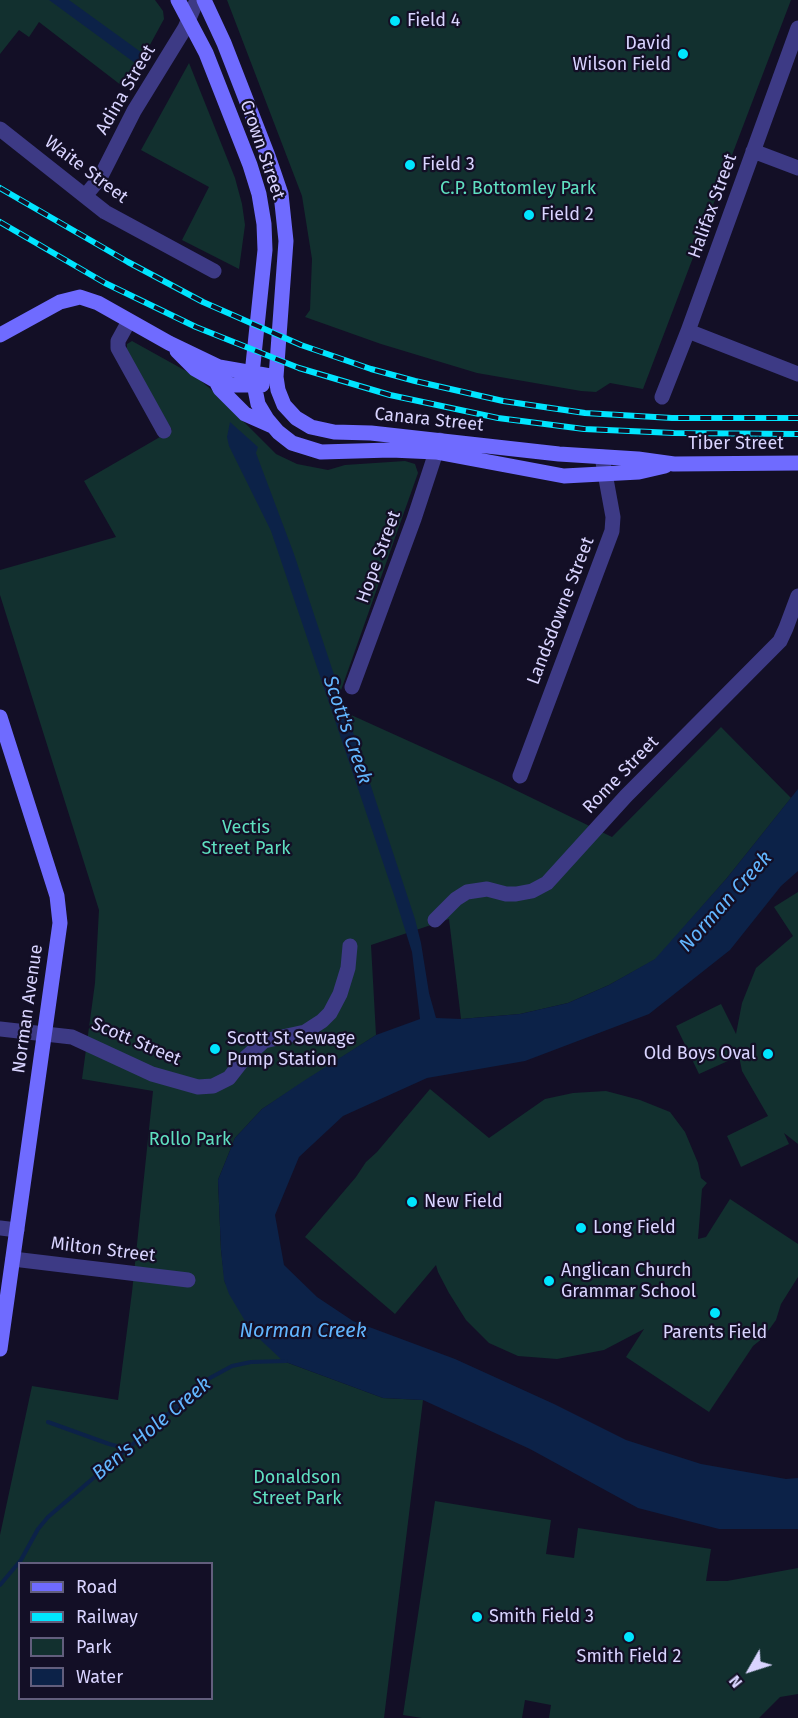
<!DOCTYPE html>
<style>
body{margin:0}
#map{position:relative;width:798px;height:1718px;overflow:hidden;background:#130f26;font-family:"Fira Sans",sans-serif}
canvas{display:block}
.legend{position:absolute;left:18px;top:1562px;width:195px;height:138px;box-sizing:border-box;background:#130f26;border:2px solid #625e7d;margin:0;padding:8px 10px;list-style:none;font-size:18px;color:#d9d4ff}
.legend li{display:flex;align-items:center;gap:12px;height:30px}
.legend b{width:30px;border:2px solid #625e7d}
.north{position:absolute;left:720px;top:1640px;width:60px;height:60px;-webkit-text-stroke:4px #130f26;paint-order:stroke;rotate:231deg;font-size:16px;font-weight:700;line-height:24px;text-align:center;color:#d9d4ff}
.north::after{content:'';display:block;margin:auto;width:21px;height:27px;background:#d9d4ff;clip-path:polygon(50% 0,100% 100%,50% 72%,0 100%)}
</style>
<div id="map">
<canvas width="798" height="1718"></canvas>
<ul class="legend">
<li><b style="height:8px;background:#6f6bff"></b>Road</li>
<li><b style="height:8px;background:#00e5ff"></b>Railway</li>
<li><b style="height:16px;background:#12302f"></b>Park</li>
<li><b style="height:16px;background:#0c2248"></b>Water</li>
</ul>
<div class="north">N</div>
</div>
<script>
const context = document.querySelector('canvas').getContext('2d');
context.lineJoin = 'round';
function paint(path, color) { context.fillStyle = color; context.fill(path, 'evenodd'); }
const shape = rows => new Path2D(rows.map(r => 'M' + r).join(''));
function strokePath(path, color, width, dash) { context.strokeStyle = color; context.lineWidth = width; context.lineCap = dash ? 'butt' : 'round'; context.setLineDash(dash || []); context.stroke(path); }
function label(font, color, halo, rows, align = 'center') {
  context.font = font + ' "Fira Sans",sans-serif'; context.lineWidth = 4.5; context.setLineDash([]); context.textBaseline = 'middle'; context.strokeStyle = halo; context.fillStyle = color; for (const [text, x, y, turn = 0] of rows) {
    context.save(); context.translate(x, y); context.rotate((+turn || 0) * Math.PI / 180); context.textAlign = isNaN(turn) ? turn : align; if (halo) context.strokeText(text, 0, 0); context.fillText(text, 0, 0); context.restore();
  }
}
paint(shape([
 [0,0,155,0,163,11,164,19,126,89,39,22,29,37,19,30,0,54],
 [227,0,791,0,643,389,610,383,596,392,581,391,477,373,381,344,305,317,310,310,312,259,302,196],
 [189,63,235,178,242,204,245,225,239,269,182,240,209,187,141,150],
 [132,341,195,376,213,391,276,454,297,464,328,470,345,465,405,461,415,464,418,473,340,693,349,714,497,781,612,837,721,727,791,798,727,878,656,959,609,985,568,1003,520,1014,461,1019,449,919,371,945,376,1035,262,1109,235,1138,218,1180,221,1250,225,1283,283,1361,383,1398,423,1400,384,1718,0,1718,0,1535,32,1386,118,1400,132,1292,153,1091,82,1079,95,983,99,910,0,595,0,570,116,537,84,481,172,430,127,352,127,344],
 [20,1564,212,1564,212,1698,20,1698],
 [798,892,798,1144,784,1133,789,1144,741,1167,727,1136,768,1116,742,1071,739,1056,699,1074,676,1026,721,1004,736,1034,742,1003,756,968,793,936,774,907],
 [430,1089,489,1138,545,1099,573,1093,606,1091,640,1100,670,1112,685,1132,698,1163,701,1178,707,1183,702,1189,698,1239,706,1237,730,1199,798,1244,798,1277,781,1304,776,1320,763,1338,753,1346,709,1412,626,1357,644,1329,604,1350,557,1359,518,1356,489,1343,466,1320,449,1293,438,1272,436,1265,395,1314,305,1237,356,1177,366,1162,377,1152],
 [435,1501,551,1520,546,1554,574,1558,578,1528,711,1549,706,1581,727,1581,798,1568,798,1694,780,1697,759,1718,549,1718,551,1705,525,1700,522,1718,422,1718,403,1715]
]), '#12302f');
paint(shape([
 [49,0,69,0,145,55,139,66],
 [230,422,258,447,256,453,294,554,415,919,421,943,429,993,436,1018,461,1019,520,1014,568,1003,609,985,655,959,727,878,798,789,798,871,781,886,730,950,649,1014,525,1061,427,1078,343,1116,299,1157,275,1215,284,1265,317,1297,353,1321,455,1359,554,1404,626,1440,701,1464,786,1479,798,1478,798,1529,719,1529,638,1508,530,1449,423,1400,383,1398,283,1361,251,1331,229,1294,224,1280,221,1250,218,1180,235,1138,262,1109,302,1082,376,1035,420,1019,412,952,396,901,271,531,229,446,227,437]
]), '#0c2248');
strokePath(shape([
 [48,1422,109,1444,121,1447,130,1446],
 [0,1585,21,1560,38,1529,48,1517,210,1378,232,1366,251,1362,286,1361]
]), '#0c2248', 4);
strokePath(shape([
 [0,129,105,212,214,271],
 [753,151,798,168],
 [85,196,100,178,134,111,185,28,197,0],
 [129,321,118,341,118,348,164,431],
 [688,331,798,374],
 [662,397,688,331,798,28],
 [352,687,414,519,440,440],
 [520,776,612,531,613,517,602,457],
 [435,920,456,899,467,892,487,889,506,894,516,894,532,891,547,883,626,796,780,641,786,628,798,596],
 [0,1029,72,1037,152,1074,198,1087,213,1086,229,1078,243,1060,264,1041,305,1032,322,1021,330,1013,340,994,348,968,350,946],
 [0,1228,17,1230],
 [13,1259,188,1280]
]), '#3d3a85', 15);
strokePath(shape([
 [178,0,206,53,250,165,259,194,264,224,265,250,252,374,258,404,267,419,278,432,292,443,321,452,391,450,436,452,564,476,639,472,665,466],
 [204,0,224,43,268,156,281,194,286,241,276,377,278,390,284,405,296,418,311,427,334,432,371,433,559,454,638,459,674,464,798,463],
 [0,335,60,302,80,297,98,303,169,343,219,367,276,377],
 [177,351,195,369,216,381,233,385,262,385],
 [216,381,220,389,245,414,272,426],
 [0,717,57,896,60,923,0,1349]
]), '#6f6bff', 15);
const rail = shape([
 [0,188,128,262,203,302,301,345,371,369,415,381,503,401,585,413,672,418,798,418],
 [0,222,105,283,196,327,299,368,390,395,498,418,584,429,674,433,798,434]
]);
strokePath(rail, '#00e5ff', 6);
strokePath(rail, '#130f26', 4, [11]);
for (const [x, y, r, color] of [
 [395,21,6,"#00e5ff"],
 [683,54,6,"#00e5ff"],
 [410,165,6,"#00e5ff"],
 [529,215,6,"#00e5ff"],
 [215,1049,6,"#00e5ff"],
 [768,1054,6,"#00e5ff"],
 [412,1202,6,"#00e5ff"],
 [581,1228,6,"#00e5ff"],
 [549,1281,6,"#00e5ff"],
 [715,1313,6,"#00e5ff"],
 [477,1617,6,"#00e5ff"],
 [629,1637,6,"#00e5ff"]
]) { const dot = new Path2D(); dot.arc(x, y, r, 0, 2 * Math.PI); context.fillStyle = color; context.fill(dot); strokePath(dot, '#130f26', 2); }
label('18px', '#d9d4ff', '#130f26', [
 ["Field 4",407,21],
 ["David",671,44,"right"],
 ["Wilson Field",671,65,"right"],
 ["Field 3",422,165],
 ["Field 2",541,215],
 ["Scott St Sewage",227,1039],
 ["Pump Station",227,1060],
 ["Old Boys Oval",756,1054,"right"],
 ["New Field",424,1202],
 ["Long Field",593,1228],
 ["Anglican Church",561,1271],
 ["Grammar School",561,1292],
 ["Parents Field",715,1333,"center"],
 ["Smith Field 3",489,1617],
 ["Smith Field 2",629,1657,"center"]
], 'left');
label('18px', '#d9d4ff', '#130f26', [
 ["Adina Street",126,90,-60],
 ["Crown Street",262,150,71],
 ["Waite Street",86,170,37],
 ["Halifax Street",713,206,-70],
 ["Canara Street",429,420,6],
 ["Tiber Street",736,444],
 ["Hope Street",379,557,-70],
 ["Landsdowne Street",561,611,-69],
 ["Rome Street",621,775,-46],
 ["Norman Avenue",28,1009,-82],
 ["Scott Street",136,1042,23],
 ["Milton Street",103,1250,7]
]);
label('18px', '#5fe0c0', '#130f26', [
 ["C.P. Bottomley Park",518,189],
 ["Vectis",246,828],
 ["Street Park",246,849],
 ["Rollo Park",190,1140],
 ["Donaldson",297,1478],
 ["Street Park",297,1499]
]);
label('italic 20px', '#62b6ff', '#130f26', [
 ["Scott's Creek",347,730,71],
 ["Norman Creek",726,902,-48],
 ["Norman Creek",303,1331],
 ["Ben's Hole Creek",152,1429,-40]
]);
</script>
